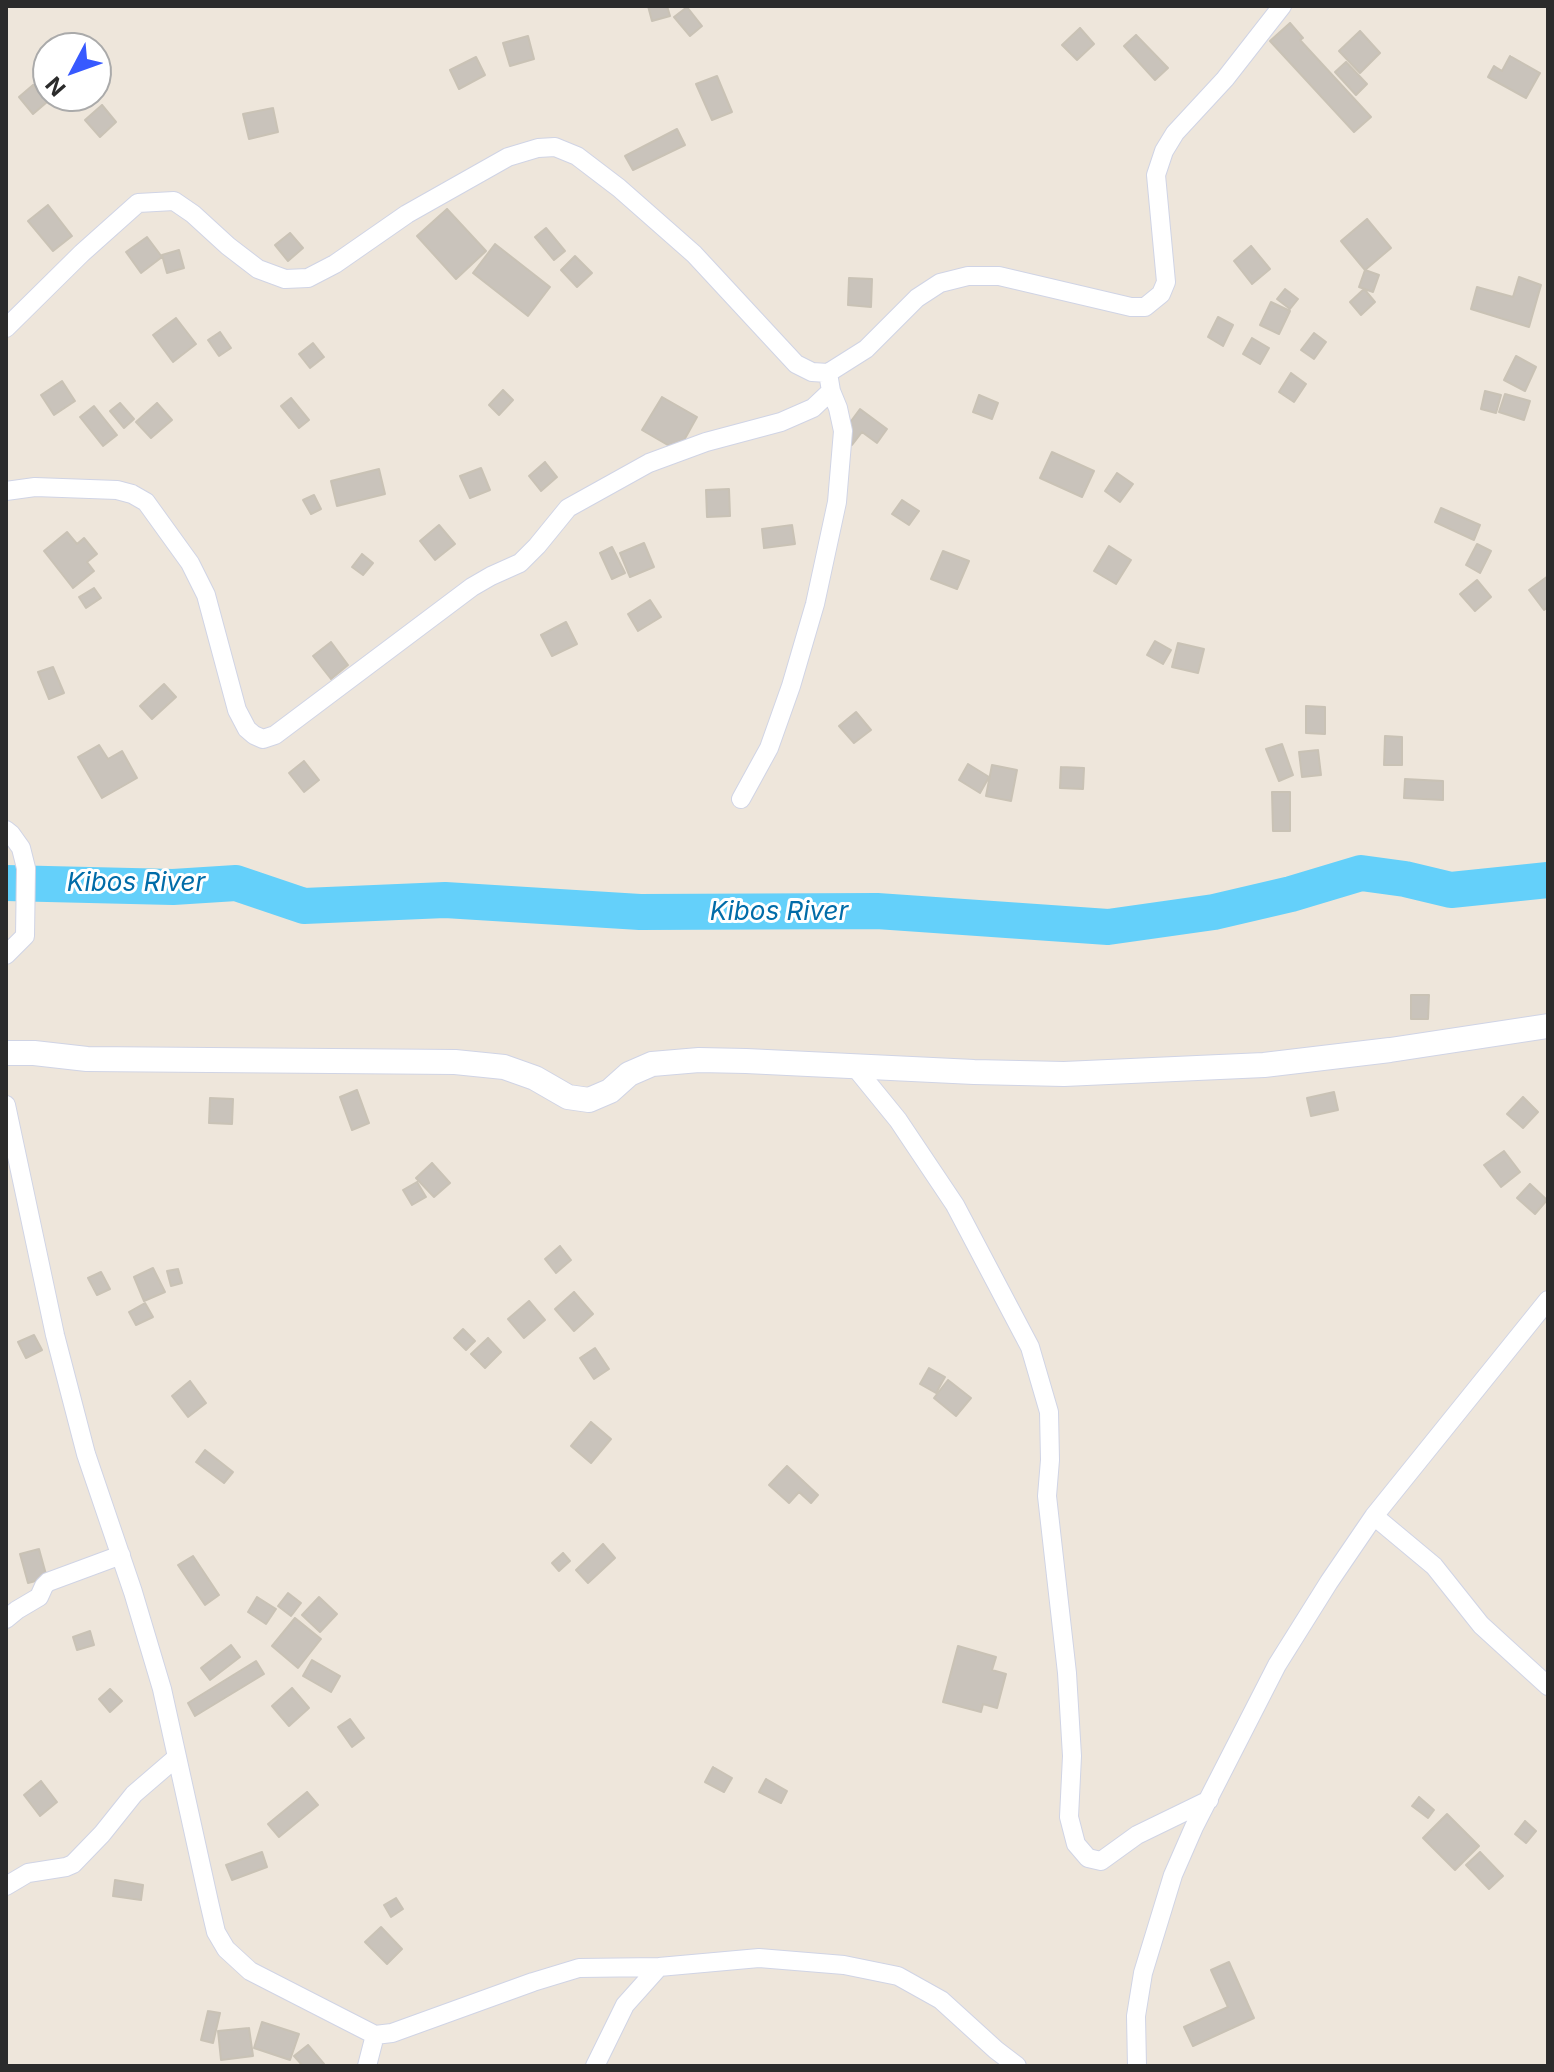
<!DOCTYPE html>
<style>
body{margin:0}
#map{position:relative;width:1554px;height:2072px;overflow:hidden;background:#eee6db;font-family:Inter,sans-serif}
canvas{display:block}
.frame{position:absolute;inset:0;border:8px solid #2b2b2b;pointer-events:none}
.north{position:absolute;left:32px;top:32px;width:80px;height:80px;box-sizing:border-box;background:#fff;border:2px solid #aaa;border-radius:50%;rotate:229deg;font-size:22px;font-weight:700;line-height:32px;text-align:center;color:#2b2b2b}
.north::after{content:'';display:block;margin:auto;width:28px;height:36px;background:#3759ff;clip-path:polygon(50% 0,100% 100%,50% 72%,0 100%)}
</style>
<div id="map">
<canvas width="1554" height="2072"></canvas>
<div class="frame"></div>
<div class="north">N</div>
</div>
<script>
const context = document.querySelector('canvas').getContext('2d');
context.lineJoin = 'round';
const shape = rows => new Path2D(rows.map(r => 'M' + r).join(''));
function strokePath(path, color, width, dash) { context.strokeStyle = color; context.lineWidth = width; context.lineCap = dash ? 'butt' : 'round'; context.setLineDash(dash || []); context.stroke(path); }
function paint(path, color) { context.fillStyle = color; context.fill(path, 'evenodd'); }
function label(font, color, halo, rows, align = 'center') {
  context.font = font + ' Inter,sans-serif'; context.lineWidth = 6; context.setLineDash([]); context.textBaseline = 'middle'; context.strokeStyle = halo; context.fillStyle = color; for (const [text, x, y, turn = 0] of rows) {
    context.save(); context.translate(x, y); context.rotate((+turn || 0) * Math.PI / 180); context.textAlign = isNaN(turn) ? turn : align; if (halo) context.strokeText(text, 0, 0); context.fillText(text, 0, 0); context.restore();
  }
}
strokePath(shape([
 [6,883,173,887,236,883,304,906,445,900,640,912,877,911,1108,927,1214,912,1291,894,1361,873,1405,879,1451,890,1548,880]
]), '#64d0fa', 36);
const building = shape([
 [648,6,667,6,670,16,652,21,648,6],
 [687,7,702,26,690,36,674,17,687,7],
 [1290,23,1303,38,1300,40,1371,117,1354,132,1270,41,1290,23],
 [1080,28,1094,44,1077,60,1062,45,1080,28],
 [1360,31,1380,53,1360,73,1339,51,1360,31],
 [1136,35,1168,68,1155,80,1124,46,1136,35],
 [528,36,534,59,510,66,503,43,528,36],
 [1510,56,1540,73,1526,98,1488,77,1494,66,1502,71,1510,56],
 [476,57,485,75,459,89,450,70,476,57],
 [1346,62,1367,84,1356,95,1335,72,1346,62],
 [717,76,732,112,712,120,696,84,717,76],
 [33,85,47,102,33,114,19,97,33,85],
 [102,105,116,122,100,137,85,120,102,105],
 [273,108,278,132,249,139,243,114,273,108],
 [677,129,685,145,633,170,625,156,677,129],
 [48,205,72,236,53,251,28,221,48,205],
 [447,209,486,251,456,279,417,236,447,209],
 [1367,219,1391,248,1365,270,1341,241,1367,219],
 [546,228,565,251,554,260,535,237,546,228],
 [290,233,303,248,288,261,275,245,290,233],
 [147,237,162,257,141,273,126,252,147,237],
 [495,244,550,287,528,316,473,273,495,244],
 [1251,246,1270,269,1252,284,1234,261,1251,246],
 [179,250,184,268,167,273,162,255,179,250],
 [575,256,592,273,577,287,561,270,575,256],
 [1365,270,1379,275,1373,292,1359,287,1365,270],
 [1519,277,1541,285,1529,327,1471,309,1477,287,1513,297,1519,277],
 [849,278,872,279,871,307,848,305,849,278],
 [1285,289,1298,299,1290,309,1277,299,1285,289],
 [1364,289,1375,302,1361,315,1350,302,1364,289],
 [1271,302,1290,311,1279,334,1260,325,1271,302],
 [1218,317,1233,325,1223,346,1208,337,1218,317],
 [176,318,196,344,173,362,153,335,176,318],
 [220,332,231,348,219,356,208,340,220,332],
 [1314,333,1326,342,1314,359,1301,350,1314,333],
 [1252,338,1269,348,1260,364,1243,354,1252,338],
 [313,343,324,357,310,368,299,354,313,343],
 [1516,356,1536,367,1525,391,1504,380,1516,356],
 [1291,373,1306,384,1294,402,1279,392,1291,373],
 [62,381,75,401,54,415,41,395,62,381],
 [503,390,513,400,499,415,489,405,503,390],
 [1485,391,1501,395,1496,413,1481,409,1485,391],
 [1505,394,1530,401,1524,420,1499,412,1505,394],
 [979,395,998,403,992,419,973,412,979,395],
 [662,397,697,417,678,451,642,430,662,397],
 [291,398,309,420,299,428,281,406,291,398],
 [120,403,134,419,124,428,110,411,120,403],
 [157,403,172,420,151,438,136,422,157,403],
 [94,406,117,435,103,446,80,417,94,406],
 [860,409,887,429,877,443,862,432,852,445,840,436,860,409],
 [1052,452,1094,471,1082,497,1040,478,1052,452],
 [545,462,557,477,541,491,529,476,545,462],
 [481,468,490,490,470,498,460,476,481,468],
 [379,469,385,494,337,506,331,481,379,469],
 [1117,473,1133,484,1120,502,1105,491,1117,473],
 [729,489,730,516,707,517,706,490,729,489],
 [314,495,321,509,311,514,303,500,314,495],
 [902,500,919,511,909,525,892,514,902,500],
 [1441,508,1480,525,1474,540,1435,522,1441,508],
 [439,525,455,544,435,560,420,541,439,525],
 [792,525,795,544,764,548,762,529,792,525],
 [67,532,77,544,84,538,97,554,87,562,94,571,73,588,44,551,67,532],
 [644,543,654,567,630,577,620,553,644,543],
 [1477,544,1491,551,1480,573,1466,565,1477,544],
 [1109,546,1131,560,1116,584,1094,571,1109,546],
 [612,547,625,573,612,579,600,553,612,547],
 [943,551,969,561,957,589,931,579,943,551],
 [362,554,373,563,363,575,352,567,362,554],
 [1548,576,1548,607,1544,610,1529,590,1548,576],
 [1477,580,1491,597,1475,611,1460,594,1477,580],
 [94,588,101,598,86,608,79,597,94,588],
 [650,600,661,617,638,631,628,614,650,600],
 [566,622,577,644,552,656,541,635,566,622],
 [1155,641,1171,650,1163,664,1147,655,1155,641],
 [331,642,348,665,331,679,313,656,331,642],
 [1178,643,1204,649,1198,673,1172,667,1178,643],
 [53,667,64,693,49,699,38,672,53,667],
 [164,684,176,697,152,719,140,706,164,684],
 [1306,706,1325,707,1325,734,1306,733,1306,706],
 [856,712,871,730,854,743,839,726,856,712],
 [1385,736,1402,737,1402,765,1384,765,1385,736],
 [1282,744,1293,775,1279,781,1266,749,1282,744],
 [99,745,108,759,122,751,137,778,102,798,78,757,99,745],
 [1318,750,1321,775,1302,777,1299,752,1318,750],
 [304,761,319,780,304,792,289,773,304,761],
 [968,764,989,777,980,793,959,780,968,764],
 [992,765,1017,770,1011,801,986,796,992,765],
 [1061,767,1084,768,1083,789,1060,788,1061,767],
 [1405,779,1443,781,1443,800,1404,798,1405,779],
 [1272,792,1290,792,1290,831,1273,831,1272,792],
 [1411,995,1429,995,1428,1019,1411,1019,1411,995],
 [357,1090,369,1123,352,1130,340,1097,357,1090],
 [1334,1092,1338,1110,1311,1116,1307,1098,1334,1092],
 [1523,1097,1538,1112,1523,1128,1507,1114,1523,1097],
 [210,1098,233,1099,232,1124,209,1123,210,1098],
 [1504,1151,1520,1172,1501,1187,1484,1165,1504,1151],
 [432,1163,450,1183,434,1197,416,1178,432,1163],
 [417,1182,426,1197,412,1205,403,1190,417,1182],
 [1530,1184,1547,1200,1535,1214,1517,1198,1530,1184],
 [560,1246,571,1260,556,1273,545,1259,560,1246],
 [153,1268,165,1292,144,1301,134,1277,153,1268],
 [178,1269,182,1283,171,1286,167,1271,178,1269],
 [101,1272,110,1289,97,1295,88,1278,101,1272],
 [574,1292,593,1314,574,1331,555,1309,574,1292],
 [529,1301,545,1320,524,1338,508,1319,529,1301],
 [145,1303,153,1317,136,1325,129,1312,145,1303],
 [463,1329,475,1341,466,1350,454,1338,463,1329],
 [34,1335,42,1350,26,1358,18,1342,34,1335],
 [488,1338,501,1352,485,1368,471,1354,488,1338],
 [595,1348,609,1369,594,1379,580,1358,595,1348],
 [929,1368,945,1377,936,1393,920,1384,929,1368],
 [948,1380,971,1398,956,1416,934,1398,948,1380],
 [190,1381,206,1403,188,1417,172,1396,190,1381],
 [591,1422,611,1439,591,1463,571,1446,591,1422],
 [205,1450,233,1472,224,1483,196,1462,205,1450],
 [787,1466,818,1495,811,1503,799,1492,789,1503,769,1485,787,1466],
 [603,1544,615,1558,588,1583,576,1570,603,1544],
 [39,1549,47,1578,28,1583,20,1554,39,1549],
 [563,1553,570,1561,559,1571,552,1563,563,1553],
 [193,1556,219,1595,205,1605,178,1565,193,1556],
 [288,1593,301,1603,291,1616,278,1606,288,1593],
 [257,1597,276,1609,266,1624,248,1612,257,1597],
 [319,1597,337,1614,320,1632,302,1615,319,1597],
 [295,1618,321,1639,298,1668,272,1646,295,1618],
 [90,1631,94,1645,77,1650,73,1637,90,1631],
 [231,1645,240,1657,210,1680,201,1668,231,1645],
 [958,1646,996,1657,992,1670,1006,1674,997,1708,983,1704,981,1712,943,1702,958,1646],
 [312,1660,340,1676,331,1692,303,1676,312,1660],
 [256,1661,264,1674,195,1716,188,1703,256,1661],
 [292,1688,309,1708,289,1726,272,1706,292,1688],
 [110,1689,122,1701,110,1712,99,1699,110,1689],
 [350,1719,364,1738,352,1747,338,1727,350,1719],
 [713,1767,732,1778,724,1792,705,1782,713,1767],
 [766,1779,787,1791,781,1803,759,1792,766,1779],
 [41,1781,57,1802,40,1816,24,1795,41,1781],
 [307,1792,318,1805,279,1837,268,1824,307,1792],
 [1419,1797,1434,1810,1428,1818,1412,1806,1419,1797],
 [1447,1814,1479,1846,1455,1870,1423,1838,1447,1814],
 [1525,1821,1536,1831,1526,1843,1515,1834,1525,1821],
 [262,1852,267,1867,232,1880,226,1865,262,1852],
 [1480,1852,1503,1876,1489,1889,1466,1865,1480,1852],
 [115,1880,143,1885,141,1900,113,1896,115,1880],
 [396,1898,403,1909,391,1917,384,1905,396,1898],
 [381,1927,402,1949,387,1964,365,1942,381,1927],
 [1229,1962,1254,2018,1193,2046,1184,2027,1228,2007,1211,1970,1229,1962],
 [208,2011,220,2013,213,2043,201,2040,208,2011],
 [262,2022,299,2034,290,2060,254,2048,262,2022],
 [249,2028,253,2056,221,2060,218,2031,249,2028],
 [308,2045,324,2064,321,2066,303,2066,294,2056,308,2045]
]);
paint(building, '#c9c3bb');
strokePath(building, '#c9c2b5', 2);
const minor = shape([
 [6,328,82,253,138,203,174,201,193,214,228,246,258,269,285,279,308,278,335,264,407,214,508,157,538,148,555,147,577,156,619,188,694,254,796,364,812,372,828,373,866,349,917,298,940,283,968,276,999,276,1131,307,1145,307,1161,294,1166,282,1156,175,1164,151,1175,133,1225,79,1282,6],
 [6,491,35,487,117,490,132,494,146,502,190,563,206,595,237,710,247,729,254,735,263,739,275,735,472,587,491,576,520,563,537,546,568,508,649,463,706,442,781,422,813,408,831,391,828,373],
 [741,799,769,748,791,686,815,604,837,502,843,431,838,408,831,391],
 [6,830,11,834,21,848,26,868,25,936,6,955],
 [854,1066,898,1120,955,1205,1030,1347,1049,1412,1050,1460,1047,1496,1067,1673,1072,1756,1069,1817,1076,1844,1088,1858,1101,1861,1137,1835,1209,1800],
 [6,1105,55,1335,86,1454,133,1592,162,1689,209,1902,216,1932,226,1949,250,1971,375,2035,392,2033,533,1982,579,1968,659,1967,759,1958,844,1965,898,1976,941,2000,996,2050,1017,2066],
 [1374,1516,1434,1566,1481,1625,1548,1686],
 [6,1619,17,1610,39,1597,44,1586,48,1582,121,1555],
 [6,1886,28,1873,66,1867,73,1864,102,1834,134,1794,177,1757],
 [367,2066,375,2035],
 [595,2066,625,2005,659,1967],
 [1137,2066,1136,2016,1143,1973,1173,1875,1194,1827,1277,1665,1329,1582,1374,1516,1548,1300]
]);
const secondary = shape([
 [6,1053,34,1053,87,1059,455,1062,504,1067,535,1078,568,1097,589,1100,610,1091,629,1074,652,1064,699,1060,746,1061,974,1072,1064,1074,1264,1065,1390,1050,1548,1026]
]);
strokePath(minor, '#d0d4e5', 20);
strokePath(secondary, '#d0d4e5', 26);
strokePath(minor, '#fff', 18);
strokePath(secondary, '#fff', 24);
label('italic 26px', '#016ca8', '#fff', [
 ["Kibos River",136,883],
 ["Kibos River",779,912]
]);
</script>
